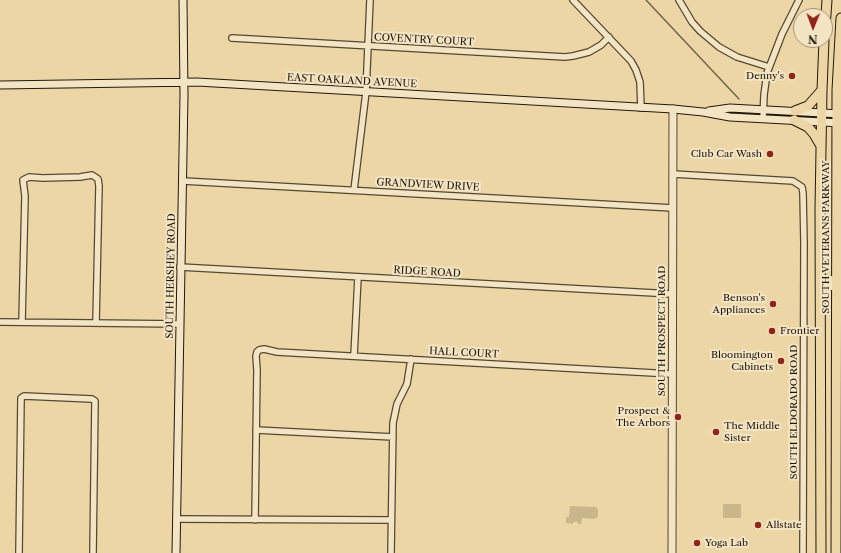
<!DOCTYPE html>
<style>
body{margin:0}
#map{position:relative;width:841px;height:553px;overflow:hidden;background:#ecd6a5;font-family:"Libre Caslon Text",serif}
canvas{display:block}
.north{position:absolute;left:793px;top:8px;width:40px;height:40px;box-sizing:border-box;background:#f3e4c4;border:1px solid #9f937b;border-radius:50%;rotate:181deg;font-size:11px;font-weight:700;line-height:16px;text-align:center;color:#22190e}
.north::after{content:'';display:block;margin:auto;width:14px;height:18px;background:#8f2418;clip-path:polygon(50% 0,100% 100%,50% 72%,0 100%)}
</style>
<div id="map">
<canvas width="841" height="553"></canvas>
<div class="north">N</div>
</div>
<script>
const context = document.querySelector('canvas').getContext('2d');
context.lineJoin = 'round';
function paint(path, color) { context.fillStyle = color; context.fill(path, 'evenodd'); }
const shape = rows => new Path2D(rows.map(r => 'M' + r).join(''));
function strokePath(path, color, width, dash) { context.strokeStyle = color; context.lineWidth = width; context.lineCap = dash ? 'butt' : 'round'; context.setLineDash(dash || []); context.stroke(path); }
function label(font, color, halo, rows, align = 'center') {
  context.font = font + ' "Libre Caslon Text",serif'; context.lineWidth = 4; context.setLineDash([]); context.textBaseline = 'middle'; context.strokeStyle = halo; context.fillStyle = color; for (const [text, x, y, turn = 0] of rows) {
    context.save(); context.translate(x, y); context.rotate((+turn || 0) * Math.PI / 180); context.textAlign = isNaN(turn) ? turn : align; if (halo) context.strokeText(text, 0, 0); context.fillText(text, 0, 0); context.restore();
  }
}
paint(shape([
 [723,504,741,504,741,518,723,518],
 [570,506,596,507,598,509,598,516,595,519,582,518,581,524,578,524,578,522,573,522,573,524,566,523,566,517,569,517]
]), '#cab68b');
strokePath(shape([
 [646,0,739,99]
]), '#72644a', 1.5);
const minor = shape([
 [573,0,631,61,636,70,640,82,641,108],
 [679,0,692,22,700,31,719,47,737,57,769,67],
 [232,38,565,57,573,56,589,52,601,45,609,37],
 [763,119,764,95,767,73,782,34,799,0],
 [673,174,793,181,802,187,803,193,804,243,803,553],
 [183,181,673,208],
 [354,190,366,92,370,0],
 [180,267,673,294],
 [0,322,180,324],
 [22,322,25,196,23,180,29,177,43,178,80,177,92,175,98,179,99,186,96,323],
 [354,356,358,277],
 [256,430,393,437],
 [177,519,391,520],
 [255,520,257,370,256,356,257,352,259,350,264,349,277,352,672,374],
 [19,553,21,398,24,396,92,399,95,401,93,553],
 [391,553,393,423,397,404,407,384,411,359]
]);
const tertiary = shape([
 [821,279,841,280],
 [821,286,841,287],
 [672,553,673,109]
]);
const secondary = shape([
 [0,85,197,82,673,109,703,112,730,117,841,123],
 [709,111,730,108,841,114],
 [176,553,184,95,183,0]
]);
const trunk = shape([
 [825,29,827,0],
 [795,111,808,106,822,90],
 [794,120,808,127,814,134,821,146],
 [821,553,820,209,822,90,824,40],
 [836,553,837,90,841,18]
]);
strokePath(minor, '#544834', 8);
strokePath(tertiary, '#544834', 9);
strokePath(secondary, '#22190e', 9);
strokePath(trunk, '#22190e', 11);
strokePath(minor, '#f3e4c4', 5.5);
strokePath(tertiary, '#f3e4c4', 7);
strokePath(secondary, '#f3e4c4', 7);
strokePath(trunk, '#ecd6a5', 9);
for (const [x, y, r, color] of [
 [792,76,4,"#8f2418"],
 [770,154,4,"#8f2418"],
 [773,304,4,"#8f2418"],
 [772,331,4,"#8f2418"],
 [781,361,4,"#8f2418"],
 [678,417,4,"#8f2418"],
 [716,432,4,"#8f2418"],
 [758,525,4,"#8f2418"],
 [697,543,4,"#8f2418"]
]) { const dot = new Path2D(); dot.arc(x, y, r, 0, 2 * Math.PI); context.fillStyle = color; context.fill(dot); strokePath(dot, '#f3e4c4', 1.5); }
label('10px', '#22190e', '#f3e4c4', [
 ["COVENTRY COURT",424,40,3],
 ["EAST OAKLAND AVENUE",352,81,3],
 ["GRANDVIEW DRIVE",428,185,3],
 ["SOUTH VETERANS PARKWAY",826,237,-90],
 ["RIDGE ROAD",427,272,3],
 ["SOUTH HERSHEY ROAD",171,276,-89],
 ["SOUTH PROSPECT ROAD",662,331,-90],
 ["HALL COURT",464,353,3],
 ["SOUTH ELDORADO ROAD",794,412,-90]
]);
label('10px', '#22190e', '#f3e4c4', [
 ["Denny's",784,76],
 ["Club Car Wash",762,154],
 ["Benson's",765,298],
 ["Appliances",765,310],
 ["Frontier",780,331,"left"],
 ["Bloomington",773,355],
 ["Cabinets",773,367],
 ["Prospect &",670,411],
 ["The Arbors",670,423],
 ["The Middle",724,426,"left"],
 ["Sister",724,438,"left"],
 ["Allstate",766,525,"left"],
 ["Yoga Lab",705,543,"left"]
], 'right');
</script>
